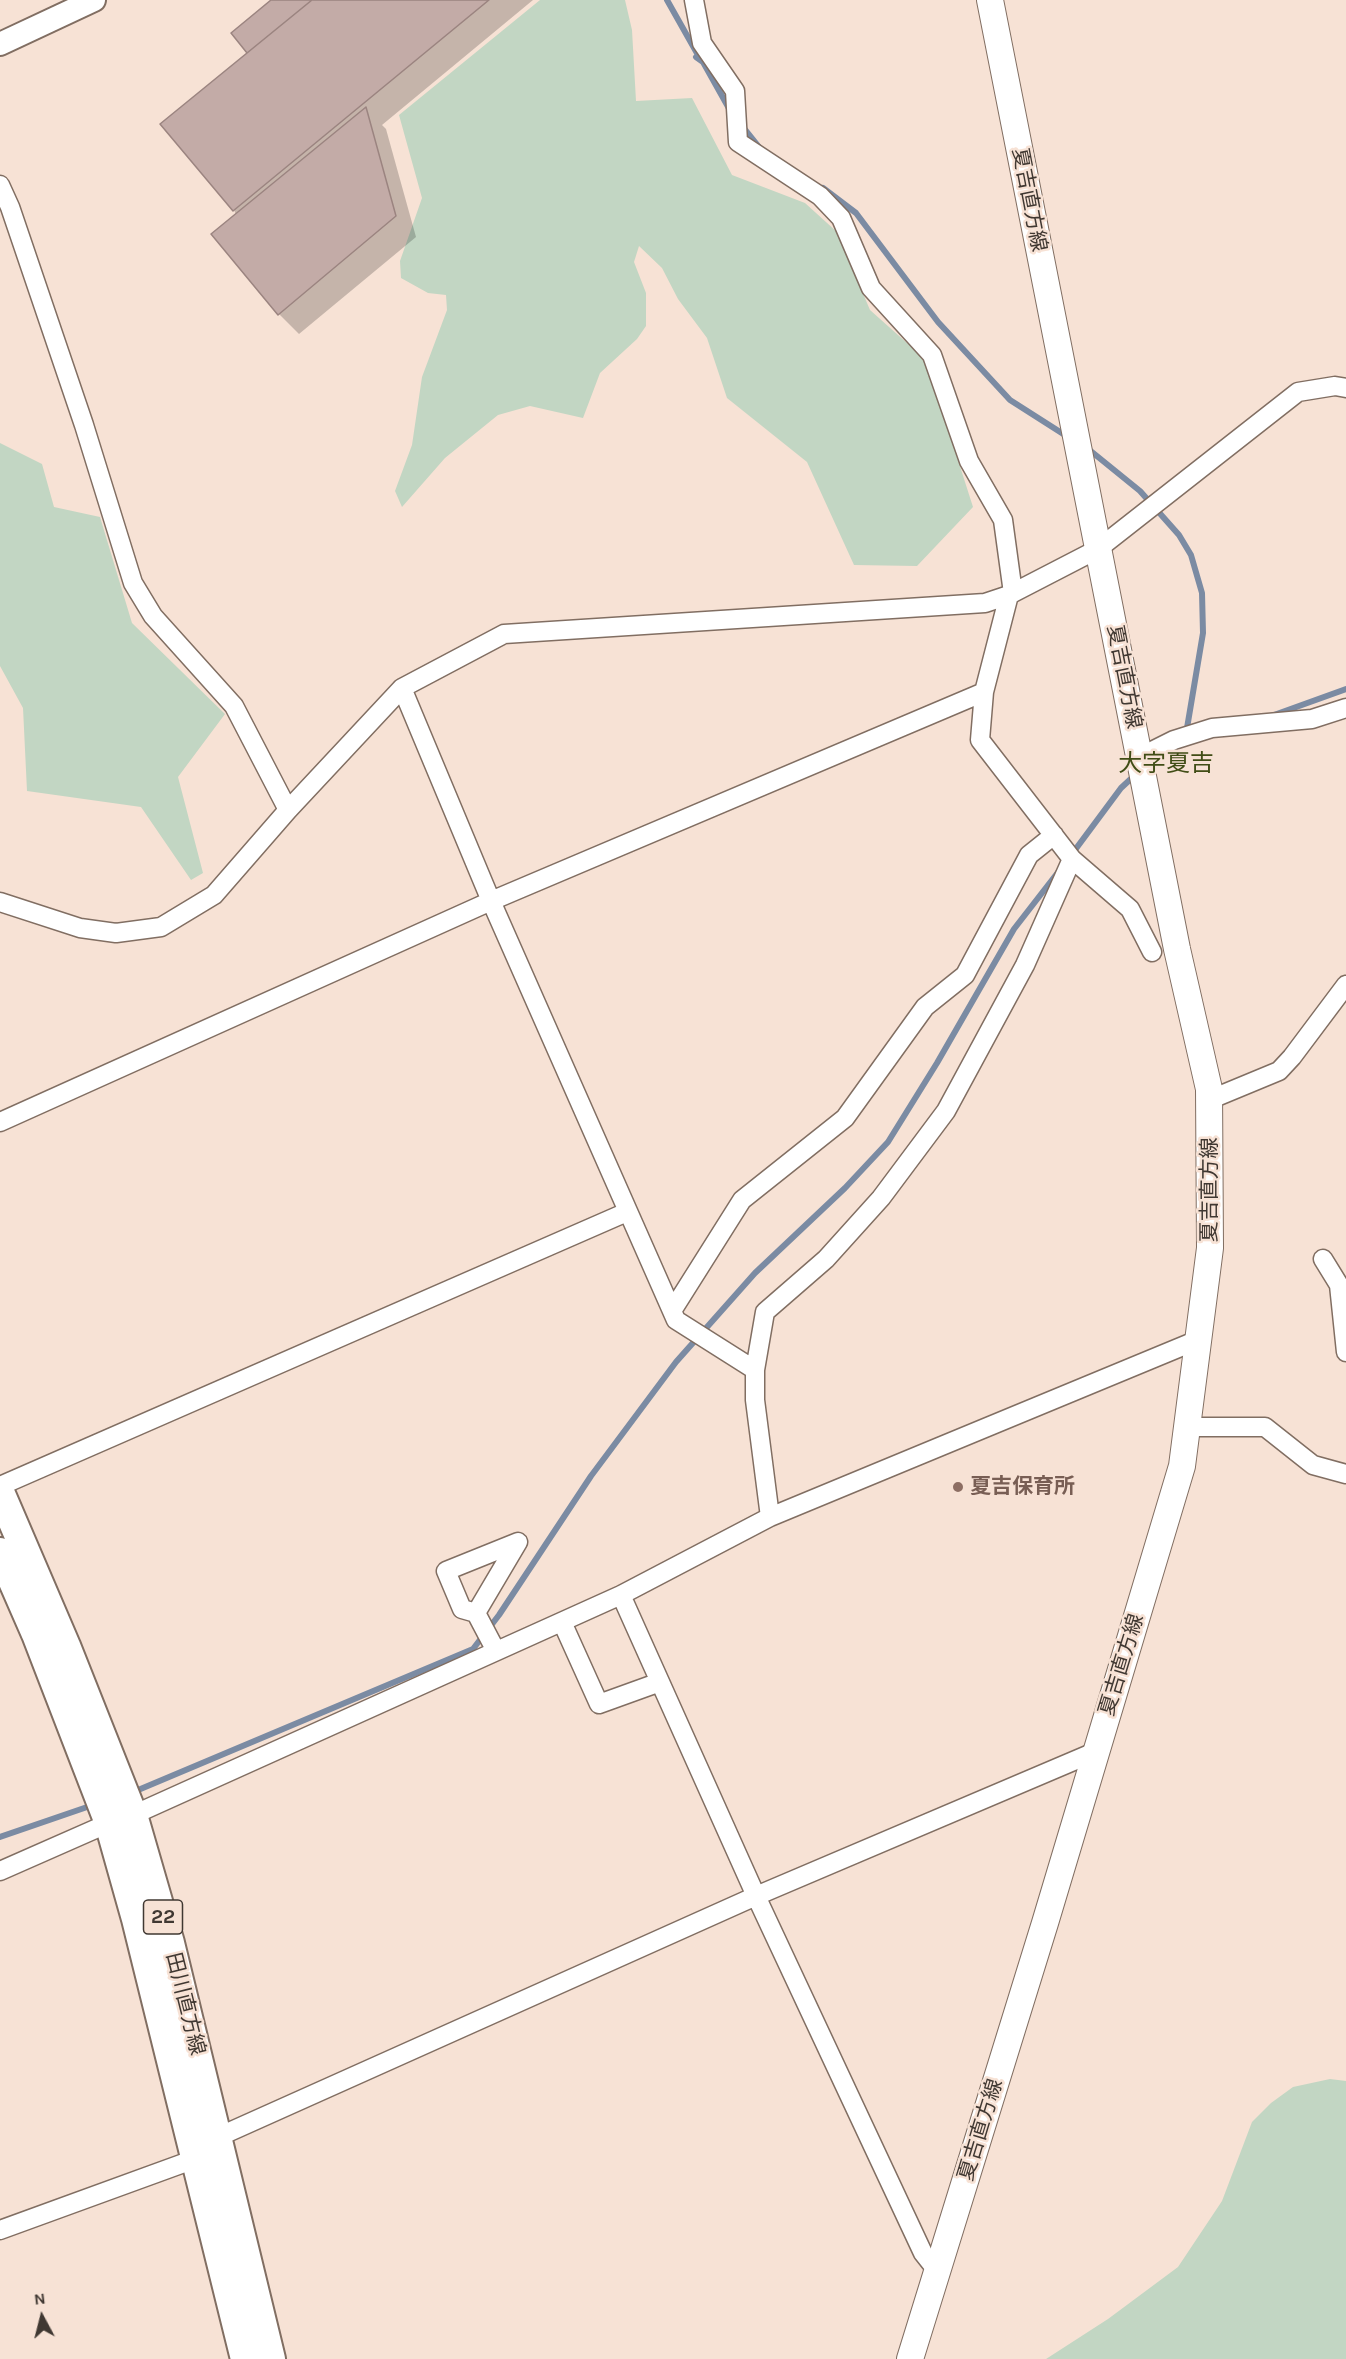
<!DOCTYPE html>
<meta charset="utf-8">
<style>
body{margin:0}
#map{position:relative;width:1346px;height:2359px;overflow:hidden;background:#f7e2d5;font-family:Karla,sans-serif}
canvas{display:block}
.north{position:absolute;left:12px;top:2287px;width:60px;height:60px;-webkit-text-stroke:4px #f7e2d5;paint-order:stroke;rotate:353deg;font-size:16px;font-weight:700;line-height:24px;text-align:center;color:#403832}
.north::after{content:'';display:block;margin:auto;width:21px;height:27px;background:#403832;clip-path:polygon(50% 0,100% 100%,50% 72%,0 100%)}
</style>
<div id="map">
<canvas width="1346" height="2359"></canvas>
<div class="north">N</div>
</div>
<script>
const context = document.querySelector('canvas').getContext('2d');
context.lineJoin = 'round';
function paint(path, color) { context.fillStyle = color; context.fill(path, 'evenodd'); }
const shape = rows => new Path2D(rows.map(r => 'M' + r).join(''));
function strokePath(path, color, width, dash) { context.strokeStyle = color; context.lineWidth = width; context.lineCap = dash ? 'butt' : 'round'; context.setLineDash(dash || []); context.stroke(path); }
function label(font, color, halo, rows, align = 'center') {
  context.font = font + ' Karla,"Noto Sans JP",sans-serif'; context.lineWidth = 5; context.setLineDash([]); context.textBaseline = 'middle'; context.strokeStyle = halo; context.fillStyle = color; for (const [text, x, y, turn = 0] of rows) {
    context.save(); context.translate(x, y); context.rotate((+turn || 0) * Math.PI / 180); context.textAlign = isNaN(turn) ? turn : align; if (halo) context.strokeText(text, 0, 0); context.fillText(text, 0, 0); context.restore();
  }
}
paint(shape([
 [540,0,625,0,632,30,636,101,692,98,732,175,805,203,837,232,870,310,926,360,973,507,917,566,854,565,807,462,727,398,707,338,678,299,662,268,639,246,634,262,646,293,646,326,637,339,600,373,583,418,530,406,498,415,445,458,402,507,395,491,412,445,422,377,447,310,446,295,428,293,401,278,400,261,422,198,399,115],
 [0,443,42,464,54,507,100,517,132,623,225,714,178,777,203,873,191,880,141,807,27,791,23,708,0,666],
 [1330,2079,1346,2081,1346,2359,1046,2359,1108,2319,1178,2267,1222,2201,1252,2122,1271,2103,1293,2087]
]), '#c2d6c3');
paint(shape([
 [273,0,533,0,382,125,386,129,416,237,299,334,279,314,234,210,249,53,233,33]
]), '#0003');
strokePath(shape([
 [667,0,698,55,696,57,703,62,731,112],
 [743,127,759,147],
 [823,188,856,213,938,322,1010,400,1068,437],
 [1087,448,1140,491,1179,535,1191,555,1202,593,1203,633,1186,734],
 [1274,715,1346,689],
 [1072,854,1121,788,1135,775],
 [131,1793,473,1649,499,1615,591,1476,676,1362,755,1273,845,1188,888,1142,937,1063,1014,929,1059,871],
 [0,1837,93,1805]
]), '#7b8ba3', 6);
const building = shape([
 [271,0,312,0,247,53,231,33,271,0],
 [312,0,489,0,233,211,160,124,312,0],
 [366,107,396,216,278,315,211,234,366,107]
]);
paint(building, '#c3aba7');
strokePath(building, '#9b8480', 1.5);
const minor = shape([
 [694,0,702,43,735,91,738,142,820,196,841,218,871,288,932,355,969,461,1003,520,1013,593],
 [0,185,10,207,84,425,133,583,153,616,234,706,288,810],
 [1009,595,984,692,980,740,1072,859,1130,909,1152,952],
 [402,688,491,901,676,1320,755,1370],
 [1140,757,1174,740,1212,728,1312,719,1346,708],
 [0,902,80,928,116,933,161,927,214,895,288,810,402,688,504,634,985,603,1009,595,1098,549,1298,392,1335,386,1346,388],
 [1209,1100,1279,1071,1292,1057,1346,985],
 [0,1122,491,901,984,692],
 [1323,1259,1339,1285,1346,1352],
 [672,1311,742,1200,845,1118,925,1007,965,975,1029,855,1054,835],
 [1187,1427,1265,1427,1313,1465,1346,1474],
 [0,1486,627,1212],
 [770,1517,755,1400,755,1370,765,1312,826,1259,881,1198,946,1111,1025,965,1072,859],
 [621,1595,756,1896,923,2253,938,2272],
 [476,1613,518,1542,446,1571,462,1609,476,1613,496,1651],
 [562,1622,599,1704,660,1682],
 [0,1871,109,1823,133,1815,621,1595,770,1517,1200,1339],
 [0,2230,195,2159,218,2137,756,1896,1097,1751]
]);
const tertiary = shape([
 [0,44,94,0]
]);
const secondary = shape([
 [910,2359,1045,1923,1182,1466,1210,1248,1209,1089,1177,949,990,0]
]);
const primary = shape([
 [0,1492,66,1646,133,1815,170,1943,271,2359],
 [0,1552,36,1634,109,1823,136,1919,245,2359]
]);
strokePath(minor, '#816e62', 21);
strokePath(tertiary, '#816e62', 26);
strokePath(secondary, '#816e62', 28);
strokePath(primary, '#816e62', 32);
strokePath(minor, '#fff', 18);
strokePath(tertiary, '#fff', 22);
strokePath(secondary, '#fff', 26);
strokePath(primary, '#fff', 28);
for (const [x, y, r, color] of [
 [958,1487,6,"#8d6e63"]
]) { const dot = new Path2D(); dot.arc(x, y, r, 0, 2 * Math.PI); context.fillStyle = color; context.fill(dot); strokePath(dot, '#f7e2d5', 2); }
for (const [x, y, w] of [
 [163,1917,39]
]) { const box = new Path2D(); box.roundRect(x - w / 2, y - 17, w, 34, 4.5); context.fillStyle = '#f7e2d5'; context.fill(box); strokePath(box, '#403832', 1.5); }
label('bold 20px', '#403832', null, [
 ["22",163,1917]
]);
label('21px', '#403832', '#f7e2d5', [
 ["夏吉直方線",1029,200,79],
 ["夏吉直方線",1124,677,79],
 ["夏吉直方線",1210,1190,-90],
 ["夏吉直方線",1122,1665,-73],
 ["田川直方線",185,2004,76],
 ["夏吉直方線",981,2130,-73]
]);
label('bold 21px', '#785e54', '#f7e2d5', [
 ["夏吉保育所",970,1487]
], 'left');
label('24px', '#414d16', '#f7e2d5', [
 ["大字夏吉",1166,764]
]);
</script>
